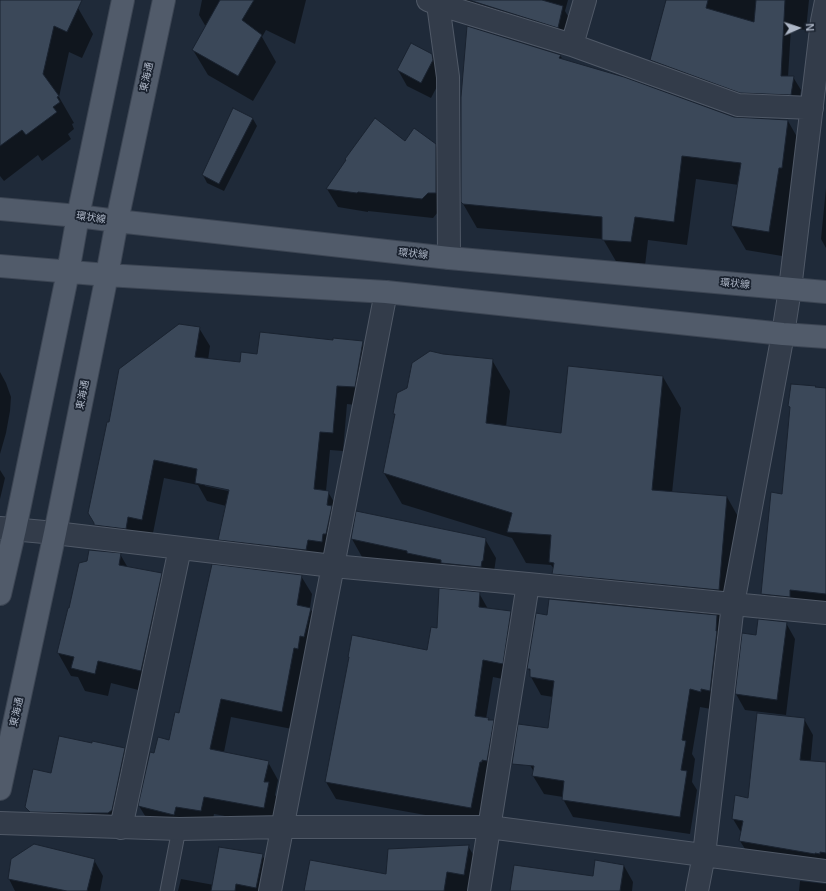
<!DOCTYPE html>
<meta charset="utf-8">
<style>
body{margin:0}
#map{position:relative;width:826px;height:891px;overflow:hidden;background:#1f2a39;font-family:Helvetica,sans-serif}
canvas{display:block}
.north{position:absolute;left:778px;top:8px;width:40px;height:40px;-webkit-text-stroke:3px #19212e;paint-order:stroke;rotate:87deg;font-size:11px;font-weight:700;line-height:16px;text-align:center;color:#adb6c6}
.north::after{content:'';display:block;margin:auto;width:14px;height:18px;background:#adb6c6;clip-path:polygon(50% 0,100% 100%,50% 72%,0 100%)}
</style>
<div id="map">
<canvas width="826" height="891"></canvas>
<div class="north">N</div>
</div>
<script>
const context = document.querySelector('canvas').getContext('2d');
context.lineJoin = 'round';
function paint(path, color) { context.fillStyle = color; context.fill(path, 'evenodd'); }
const shape = rows => new Path2D(rows.map(r => 'M' + r).join(''));
function strokePath(path, color, width, dash) { context.strokeStyle = color; context.lineWidth = width; context.lineCap = dash ? 'butt' : 'round'; context.setLineDash(dash || []); context.stroke(path); }
function label(font, color, halo, rows, align = 'center') {
  context.font = font + ' Helvetica,"Noto Sans JP",sans-serif'; context.lineWidth = 3.5; context.setLineDash([]); context.textBaseline = 'middle'; context.strokeStyle = halo; context.fillStyle = color; for (const [text, x, y, turn = 0] of rows) {
    context.save(); context.translate(x, y); context.rotate((+turn || 0) * Math.PI / 180); context.textAlign = isNaN(turn) ? turn : align; if (halo) context.strokeText(text, 0, 0); context.fillText(text, 0, 0); context.restore();
  }
}
paint(shape([
 [0,0,70,0,78,8,93,34,82,58,69,52,59,97,74,123,72,124,74,129,68,134,71,139,42,161,38,155,4,181,0,176],
 [202,0,306,0,295,44,266,30,262,37,276,62,253,101,208,75,193,50,206,27,199,15],
 [444,0,568,0,565,11,572,23,567,44],
 [667,0,809,0,806,30,791,28,788,77,793,77,801,90,798,107,749,105,658,73,651,60],
 [432,55,441,71,442,77,431,98,407,86,398,70],
 [560,55,563,60,734,118,788,121,801,144,782,256,746,250,732,226,739,185,696,179,687,245,648,240,645,266,617,263,603,239,477,228,462,202],
 [233,110,253,119,257,126,224,191,207,183,203,175],
 [405,142,435,144,446,164,439,211,433,218,368,211,368,212,338,207,327,189,347,160],
 [826,188,826,248,821,239],
 [199,328,210,346,208,360,241,364,258,355,334,341,362,342,373,361,365,406,347,404,343,451,330,450,326,491,328,492,339,510,332,560,229,558,219,540,226,506,207,501,198,485,164,478,152,538,105,544,95,525,110,423],
 [205,484,234,490,233,492,205,486],
 [443,355,492,360,510,391,506,427,562,434,663,377,681,408,672,493,727,497,745,529,737,621,719,619,727,634,711,709,700,707,692,754,695,759,692,782,697,790,690,834,573,817,563,799,563,797,544,794,533,776,534,772,530,765,549,729,553,697,541,695,531,677,531,673,528,668,548,616,569,602,553,574,554,569,551,565,526,563,512,538,402,504,384,473,396,416,394,414,408,389],
 [0,372,6,383,11,397,10,411,6,433,0,454],
 [826,389,826,618,776,619,762,594,783,495,791,409,789,406],
 [0,470,5,478,0,499],
 [352,539,485,539,496,558,493,579,418,569,362,557],
 [120,554,128,568,161,574,174,597,154,694,111,683,108,696,85,691,78,677,71,676,58,653,70,609],
 [301,576,312,594,310,608,320,626,292,729,231,717,224,752,268,762,278,780,275,795,279,801,274,825,214,814,211,829,150,824,139,806,155,755,170,741,179,714],
 [479,593,488,609,510,612,520,628,512,681,493,677,486,719,488,719,489,721,493,721,503,738,481,825,336,799,326,782,350,659,349,657,428,651,438,629],
 [786,623,795,639,786,715,745,710,736,694,757,636],
 [804,719,813,735,810,767,826,770,826,872,750,857,740,841,742,834,733,819,749,799],
 [124,749,137,770,124,832,38,828,26,806,52,774],
 [468,846,480,866,476,891,305,891,387,876],
 [262,855,272,872,268,891,178,891,181,879,214,885],
 [94,860,103,876,100,891,15,891,9,879],
 [624,866,633,882,632,891,511,891,594,877],
 [800,881,826,884,826,891,799,891]
]), '#0007');
const building = shape([
 [0,0,82,0,67,32,54,26,43,74,59,96,57,97,60,102,53,107,57,112,26,135,22,130,0,146,0,0],
 [220,0,254,0,242,20,262,35,238,76,192,50,220,0],
 [469,0,542,0,563,6,558,28,469,0],
 [666,0,708,0,706,8,754,22,756,0,785,0,781,76,794,76,791,95,740,93,650,60,666,0],
 [467,26,561,55,559,58,624,77,734,117,788,120,782,168,779,168,769,232,731,226,741,163,682,156,674,222,635,217,631,242,602,240,602,217,463,204,461,202,461,97,467,26],
 [411,43,432,54,433,60,421,83,397,70,411,43],
 [233,108,253,118,219,184,202,175,233,108],
 [375,118,405,141,414,128,436,144,436,193,428,193,422,199,358,192,357,193,326,189,346,160,345,159,375,118],
 [179,324,200,327,195,357,240,362,241,352,257,354,260,332,333,340,333,338,363,341,355,387,337,386,333,433,320,432,314,489,329,491,327,505,332,506,326,534,323,534,322,542,308,540,306,550,218,540,229,490,195,483,197,469,154,460,142,520,128,517,126,529,94,525,94,523,88,513,107,422,109,422,119,369,179,324],
 [430,351,443,354,493,359,486,423,561,433,568,366,663,376,652,490,727,496,719,590,552,574,554,563,549,562,551,535,507,532,512,513,383,473,395,414,393,414,397,393,407,388,412,363,430,351],
 [791,384,816,386,815,387,826,388,826,594,790,590,790,597,761,594,771,492,782,494,790,407,788,406,791,384],
 [356,511,486,538,483,561,482,561,481,567,441,563,441,560,407,553,407,551,351,539,356,511],
 [89,550,121,553,119,565,162,573,141,671,98,661,95,674,71,668,74,657,57,653,68,608,69,608,79,563,87,561,89,550],
 [212,564,302,575,297,605,311,608,304,637,300,636,298,649,294,648,282,712,221,699,210,749,269,761,264,782,269,782,264,808,204,797,201,811,176,807,174,815,138,806,150,752,154,753,158,737,169,740,175,712,179,713,212,564],
 [439,588,480,592,479,607,511,611,503,664,483,660,475,716,489,718,488,720,494,720,487,761,482,760,482,762,480,762,471,808,325,782,349,657,348,657,352,635,427,650,431,627,437,628,439,588],
 [549,599,717,615,716,631,717,631,710,691,701,689,701,692,690,689,682,740,686,741,681,770,687,771,680,817,562,800,564,781,532,776,534,766,512,764,518,724,548,728,554,681,530,677,530,669,527,669,536,613,547,615,549,599],
 [758,619,787,622,777,700,735,694,742,633,756,635,758,619],
 [757,713,805,718,800,760,826,762,826,853,820,852,820,854,815,853,815,854,739,841,743,821,732,819,735,795,748,798,757,713],
 [59,736,92,743,92,741,125,748,112,810,108,813,81,813,30,812,25,807,33,769,51,773,59,736],
 [34,844,95,859,87,891,67,891,8,879,11,859,34,844],
 [469,845,464,875,447,872,444,891,304,891,310,860,386,874,388,849,469,845],
 [219,847,263,854,256,888,236,884,235,891,211,891,219,847],
 [595,860,624,865,620,891,510,891,514,865,593,876,595,860]
]);
paint(building, '#3b4859');
strokePath(building, '#1a2330', 1);
const service = shape([
 [167,891,179,829]
]);
const minor = shape([
 [428,0,438,4,572,45,738,105,812,108],
 [439,0,438,4,448,77,449,258],
 [572,45,585,0],
 [0,528,55,533,333,566,528,584,826,613],
 [0,823,179,829,283,827,489,827,826,871],
 [121,828,180,548],
 [270,891,386,292],
 [479,891,528,584],
 [697,891,704,855,733,604,783,334,790,289,822,21,826,1]
]);
const primary = shape([
 [0,209,78,216,117,221,449,258,826,292],
 [0,266,107,275,386,292,783,334,826,337],
 [0,594,15,529,68,272,78,216,123,0],
 [0,789,55,533,107,275,117,221,164,0]
]);
strokePath(service, '#505967', 15);
strokePath(minor, '#505967', 24);
strokePath(primary, '#3c4553', 24);
strokePath(service, '#333c4a', 13);
strokePath(minor, '#333c4a', 22);
strokePath(primary, '#515b6a', 22);
label('10px', '#adb6c6', '#19212e', [
 ["東海通",147,77,-78],
 ["環状線",91,218,8],
 ["環状線",413,254,6],
 ["環状線",735,284,5],
 ["東海通",83,395,-79],
 ["東海通",17,712,-78]
]);
</script>
